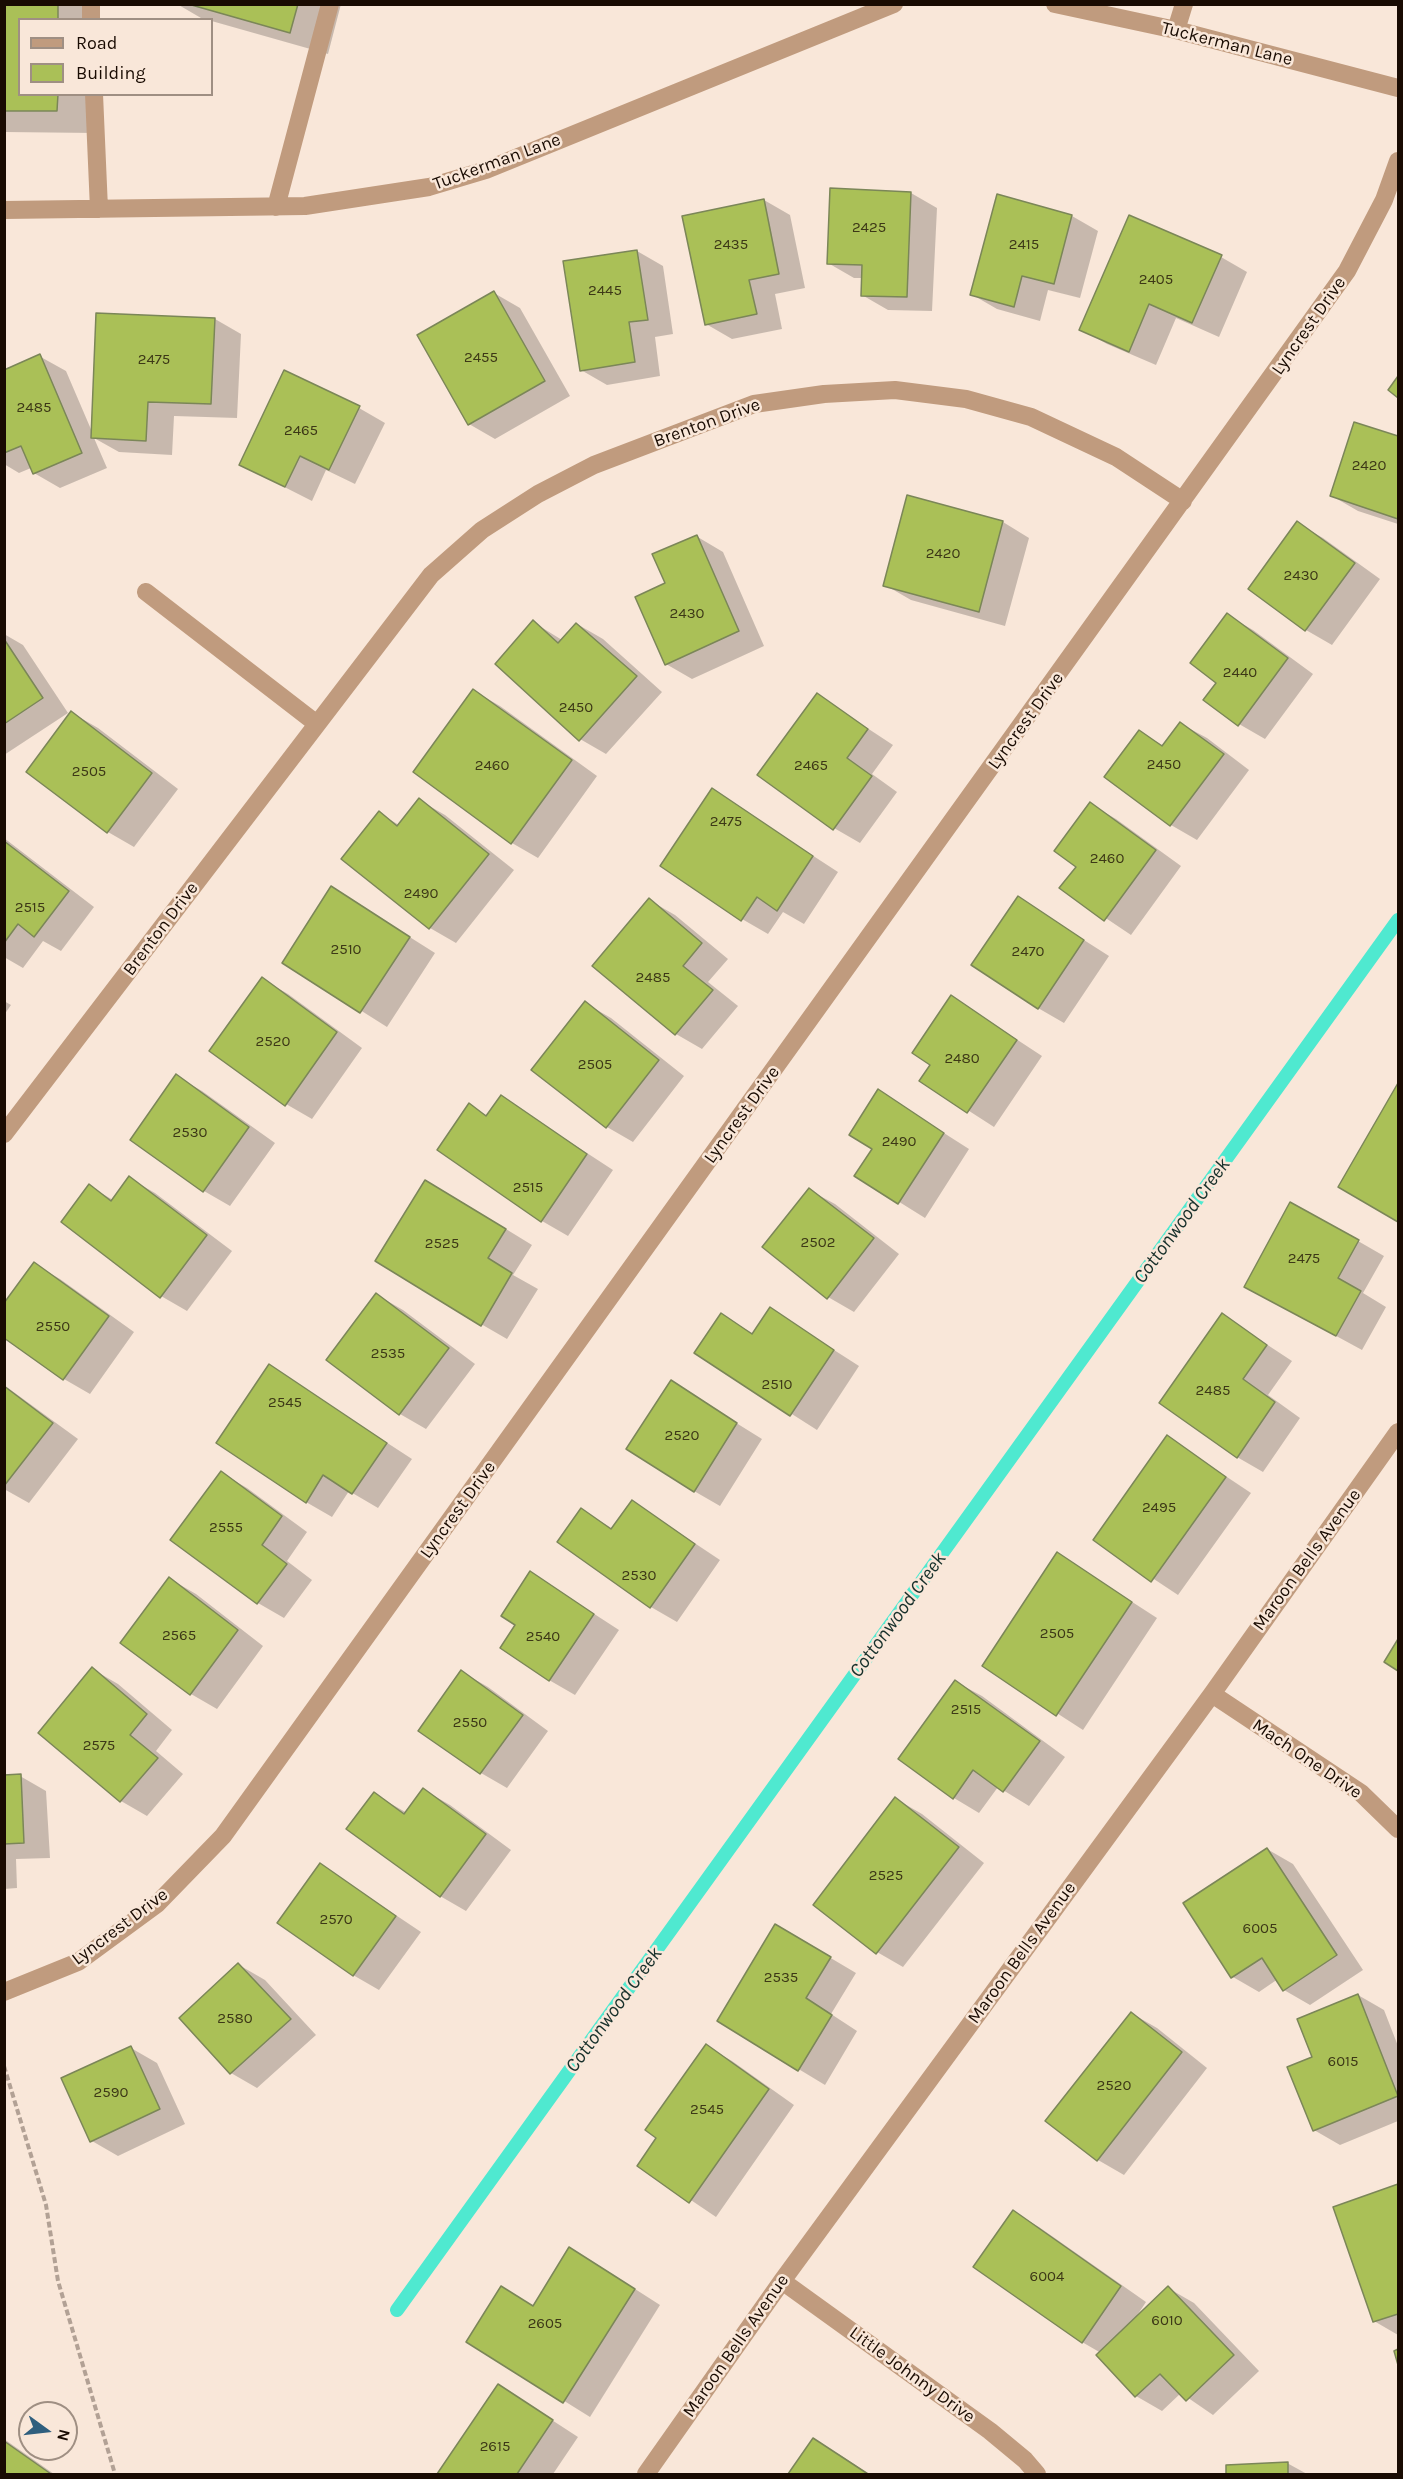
<!DOCTYPE html>
<style>
body{margin:0}
#map{position:relative;width:1403px;height:2479px;overflow:hidden;background:#f9e7d9;font-family:Karla,sans-serif}
canvas{display:block}
.frame{position:absolute;inset:0;border:6px solid #190b02;pointer-events:none}
.legend{position:absolute;left:18px;top:18px;width:195px;height:78px;box-sizing:border-box;background:#f9e7d9;border:2px solid #9f8f83;margin:0;padding:8px 10px;list-style:none;font-size:18px;color:#190b02}
.legend li{display:flex;align-items:center;gap:12px;height:30px}
.legend b{width:30px;border:2px solid #9f8f83}
.north{position:absolute;left:18px;top:2401px;width:60px;height:60px;box-sizing:border-box;background:#f9e7d9;border:2px solid #9f8f83;border-radius:50%;rotate:105deg;font-size:16px;font-weight:700;line-height:24px;text-align:center;color:#190b02}
.north::after{content:'';display:block;margin:auto;width:21px;height:27px;background:#305f7e;clip-path:polygon(50% 0,100% 100%,50% 72%,0 100%)}
</style>
<div id="map">
<canvas width="1403" height="2479"></canvas>
<div class="frame"></div>
<ul class="legend">
<li><b style="height:8px;background:#c09b7e"></b>Road</li>
<li><b style="height:16px;background:#aac057"></b>Building</li>
</ul>
<div class="north">N</div>
</div>
<script>
const context = document.querySelector('canvas').getContext('2d');
context.lineJoin = 'round';
function paint(path, color) { context.fillStyle = color; context.fill(path, 'evenodd'); }
const shape = rows => new Path2D(rows.map(r => 'M' + r).join(''));
function strokePath(path, color, width, dash) { context.strokeStyle = color; context.lineWidth = width; context.lineCap = dash ? 'butt' : 'round'; context.setLineDash(dash || []); context.stroke(path); }
function label(font, color, halo, rows, align = 'center') {
  context.font = font + ' Karla,sans-serif'; context.lineWidth = 5; context.setLineDash([]); context.textBaseline = 'middle'; context.strokeStyle = halo; context.fillStyle = color; for (const [text, x, y, turn = 0] of rows) {
    context.save(); context.translate(x, y); context.rotate((+turn || 0) * Math.PI / 180); context.textAlign = isNaN(turn) ? turn : align; if (halo) context.strokeText(text, 0, 0); context.fillText(text, 0, 0); context.restore();
  }
}
paint(shape([
 [4,4,96,4,96,20,20,20,20,94,95,94,95,133,4,132],
 [177,4,341,4,328,54,201,18],
 [911,193,937,208,932,311,888,310,862,295,863,278,854,278,828,263],
 [998,196,1072,216,1098,231,1080,298,1048,290,1040,321,997,309,971,294],
 [764,200,790,215,805,288,775,294,782,329,732,339,706,324],
 [637,251,663,266,673,334,655,337,660,376,607,385,581,370],
 [1221,257,1247,272,1219,337,1176,318,1156,365,1107,344,1081,329],
 [494,293,520,308,570,396,495,439,469,424,419,336],
 [215,319,241,334,237,418,174,416,172,455,119,452,94,438,107,468,60,488,34,473,31,468,19,473,4,464,4,371,39,356,66,371,93,434],
 [359,408,385,423,355,484,326,470,312,501,241,465],
 [1355,423,1398,437,1398,524,1358,511,1332,496],
 [908,497,1003,522,1029,538,1005,626,911,600,885,585],
 [1297,523,1323,538,1380,579,1332,645,1306,630,1250,589],
 [696,536,723,552,764,646,692,679,666,664],
 [1227,615,1253,630,1313,674,1265,739,1239,724,1218,683],
 [533,622,562,640,577,624,603,639,662,692,606,754,580,739],
 [4,634,23,645,68,713,4,755],
 [474,691,500,706,597,776,538,858,512,843,415,772],
 [817,695,893,745,872,774,897,792,860,843,834,828],
 [72,713,98,728,178,789,134,847,108,832,28,771],
 [1181,724,1207,738,1249,770,1197,840,1171,825,1106,776,1140,732,1164,746],
 [712,790,838,872,804,924,783,912,768,934,742,919],
 [419,800,445,815,514,870,456,943,430,928,344,859,379,813,399,825],
 [1090,804,1116,819,1181,866,1131,935,1061,888,1078,866],
 [4,838,94,907,61,951,43,941,23,968,4,957],
 [332,888,435,953,387,1027,284,962],
 [1018,898,1109,956,1064,1023,1038,1008],
 [649,900,675,915,728,959,708,982,738,1006,702,1049,676,1034,594,966],
 [262,979,288,994,362,1048,312,1119,286,1104],
 [952,997,1042,1056,994,1127,921,1080,932,1065],
 [4,1001,11,1005,4,1015],
 [585,1003,611,1018,684,1076,633,1142,607,1127],
 [176,1076,202,1091,275,1143,230,1206,204,1191,132,1139],
 [1398,1086,1398,1221,1340,1187],
 [878,1091,969,1149,925,1218,856,1175,874,1149],
 [501,1097,613,1170,568,1236,542,1221,469,1105,488,1116],
 [129,1178,155,1193,232,1251,187,1311,161,1296,89,1186,113,1200],
 [809,1190,835,1204,899,1254,854,1312,828,1297,764,1247],
 [452,1196,532,1245,513,1275,538,1289,507,1339,481,1324],
 [1358,1241,1384,1256,1363,1293,1386,1307,1362,1350,1272,1301],
 [34,1264,60,1279,134,1332,90,1394,64,1379],
 [377,1295,403,1310,475,1364,426,1429,400,1414],
 [770,1309,859,1366,817,1430,696,1353,721,1315,754,1334],
 [1222,1315,1292,1361,1268,1395,1300,1418,1263,1472,1237,1457],
 [269,1366,412,1459,378,1508,349,1491,332,1517,306,1502],
 [4,1385,78,1439,29,1503,4,1489],
 [696,1398,762,1439,720,1506,694,1491],
 [1167,1437,1251,1493,1178,1595,1095,1540],
 [221,1473,247,1488,307,1532,287,1561,312,1580,284,1618,258,1603,172,1540],
 [633,1502,720,1560,677,1622,651,1607,559,1541,582,1510,613,1529],
 [1058,1554,1157,1618,1083,1730,984,1666],
 [531,1573,619,1630,575,1695,549,1680,517,1625],
 [170,1579,196,1594,263,1646,217,1709,191,1694],
 [92,1669,118,1684,172,1730,156,1751,183,1774,147,1816,121,1801,40,1732],
 [462,1672,488,1687,548,1731,507,1788,481,1773],
 [956,1682,982,1696,1065,1757,1029,1806,998,1787,979,1813,954,1798],
 [20,1776,46,1791,50,1858,16,1859,17,1888,4,1889,4,1777],
 [424,1790,450,1805,511,1850,466,1911,440,1896,374,1794,407,1813],
 [896,1799,922,1814,984,1863,903,1967,877,1952],
 [1267,1849,1293,1864,1363,1970,1310,2005,1284,1990,1278,1979,1259,1992,1233,1977],
 [321,1865,421,1932,379,1990,353,1975],
 [802,1941,856,1973,831,2014,857,2031,825,2085,719,2021],
 [239,1965,265,1980,316,2035,257,2088,231,2073,181,2018],
 [1358,1995,1384,2010,1398,2046,1398,2121,1340,2145,1314,2130,1314,2058],
 [1131,2013,1157,2028,1207,2068,1124,2175,1098,2160],
 [706,2046,732,2061,794,2105,716,2217,639,2165,658,2137],
 [131,2048,157,2063,185,2124,118,2156,92,2141],
 [1398,2186,1398,2335,1374,2321,1335,2208],
 [1013,2212,1039,2227,1146,2302,1136,2317,1168,2288,1194,2303,1259,2371,1213,2415,1181,2393,1162,2411,1136,2396,1101,2353,1082,2342],
 [596,2264,660,2305,590,2417,468,2341,534,2307],
 [498,2385,578,2437,553,2474,438,2474],
 [4,2439,54,2474,4,2474],
 [814,2440,840,2455,869,2474,790,2474],
 [1287,2463,1307,2474,1228,2474,1228,2466]
]), '#0003');
strokePath(shape([
 [397,2310,1398,920]
]), '#4fe9d0', 14);
const building = shape([
 [4,4,58,4,58,20,20,20,20,94,58,94,57,111,4,111,4,4],
 [188,4,298,4,290,33,188,4],
 [830,188,911,192,907,297,861,296,862,265,827,264,830,188],
 [997,194,1072,215,1054,284,1022,276,1014,307,970,295,997,194],
 [764,199,779,274,749,280,757,314,705,325,682,216,764,199],
 [1129,215,1222,255,1192,323,1149,304,1129,352,1079,330,1129,215],
 [637,250,648,320,629,322,635,362,580,371,563,261,637,250],
 [494,291,545,381,468,425,417,335,494,291],
 [96,313,215,318,211,404,148,402,146,441,91,438,96,313],
 [40,354,82,453,33,474,21,446,4,453,4,370,40,354],
 [284,370,360,406,329,470,300,456,285,487,239,465,284,370],
 [1398,376,1398,398,1388,390,1398,376],
 [1354,422,1398,436,1398,519,1330,496,1354,422],
 [907,495,1003,521,979,612,883,586,907,495],
 [1297,521,1355,563,1305,631,1248,589,1297,521],
 [697,535,739,631,665,665,635,597,665,583,652,554,697,535],
 [1227,613,1288,658,1238,726,1203,700,1216,683,1190,663,1227,613],
 [533,620,558,643,576,623,637,676,579,741,495,664,533,620],
 [4,639,43,698,4,724,4,639],
 [473,689,572,760,511,844,413,772,473,689],
 [817,693,868,729,847,758,872,776,833,830,757,775,817,693],
 [71,711,152,773,107,833,26,772,71,711],
 [1180,722,1224,754,1170,826,1104,777,1139,730,1162,746,1180,722],
 [712,788,813,856,777,911,757,897,741,921,660,866,712,788],
 [419,798,489,854,429,929,341,859,379,811,397,826,419,798],
 [1090,802,1156,850,1104,921,1059,888,1076,867,1054,851,1090,802],
 [4,841,69,891,34,937,18,924,4,943,4,841],
 [331,886,410,937,360,1013,282,963,331,886],
 [1018,896,1084,940,1038,1009,971,965,1018,896],
 [649,898,702,943,683,966,713,990,675,1035,592,966,649,898],
 [262,977,337,1032,285,1106,209,1051,262,977],
 [951,995,1017,1040,967,1113,919,1081,930,1065,912,1053,951,995],
 [585,1001,659,1060,606,1128,531,1070,585,1001],
 [176,1074,249,1127,203,1192,130,1140,176,1074],
 [1398,1083,1398,1222,1338,1187,1398,1083],
 [878,1089,944,1133,898,1204,854,1176,872,1149,849,1135,878,1089],
 [501,1095,587,1154,541,1222,437,1150,469,1103,486,1116,501,1095],
 [129,1176,207,1235,160,1298,61,1222,89,1184,111,1201,129,1176],
 [425,1180,506,1229,488,1258,512,1273,481,1326,375,1261,425,1180],
 [809,1188,874,1238,827,1299,762,1247,809,1188],
 [1290,1202,1359,1240,1338,1278,1361,1291,1336,1336,1244,1287,1290,1202],
 [34,1262,109,1316,63,1380,4,1338,4,1303,34,1262],
 [376,1293,449,1348,399,1415,326,1360,376,1293],
 [770,1307,834,1350,790,1416,694,1353,721,1313,752,1334,770,1307],
 [1222,1313,1267,1345,1243,1379,1275,1402,1237,1458,1159,1403,1222,1313],
 [269,1364,387,1443,352,1494,323,1475,306,1503,216,1443,269,1364],
 [671,1380,737,1423,694,1492,626,1449,671,1380],
 [4,1386,53,1423,4,1486,4,1386],
 [1167,1435,1226,1477,1151,1582,1093,1540,1167,1435],
 [221,1471,282,1516,262,1545,287,1564,257,1604,170,1540,221,1471],
 [632,1500,695,1544,650,1608,557,1542,581,1508,611,1529,632,1500],
 [1057,1552,1132,1602,1056,1716,982,1666,1057,1552],
 [530,1571,594,1614,549,1681,500,1648,515,1625,501,1616,530,1571],
 [169,1577,238,1630,190,1695,120,1643,169,1577],
 [1398,1639,1398,1671,1384,1662,1398,1639],
 [92,1667,147,1714,130,1735,158,1758,120,1802,38,1733,92,1667],
 [461,1670,523,1715,480,1774,418,1731,461,1670],
 [955,1680,1040,1741,1003,1792,973,1770,953,1799,898,1759,955,1680],
 [21,1774,24,1843,4,1844,4,1775,21,1774],
 [423,1788,486,1834,440,1897,346,1829,374,1792,404,1814,423,1788],
 [895,1797,959,1847,876,1954,813,1905,895,1797],
 [1267,1848,1337,1955,1283,1991,1262,1958,1231,1978,1183,1903,1267,1848],
 [320,1863,396,1916,353,1976,277,1923,320,1863],
 [775,1924,831,1957,806,1998,832,2015,798,2071,717,2021,775,1924],
 [238,1963,291,2019,230,2074,179,2018,238,1963],
 [1358,1994,1398,2096,1313,2131,1287,2067,1312,2057,1297,2019,1358,1994],
 [1131,2012,1182,2052,1097,2161,1045,2121,1131,2012],
 [706,2044,769,2089,689,2203,637,2166,656,2138,645,2130,706,2044],
 [131,2046,160,2109,90,2142,61,2078,131,2046],
 [1398,2184,1398,2314,1373,2322,1333,2207,1398,2184],
 [1013,2210,1121,2286,1082,2343,973,2267,1013,2210],
 [569,2247,635,2289,563,2403,466,2342,501,2286,533,2306,569,2247],
 [1168,2286,1234,2355,1186,2401,1160,2374,1135,2397,1096,2355,1168,2286],
 [1398,2349,1398,2365,1394,2351,1398,2349],
 [498,2384,553,2420,517,2474,437,2474,498,2384],
 [813,2438,868,2474,788,2474,813,2438],
 [4,2441,51,2474,4,2474,4,2441],
 [1288,2462,1288,2474,1226,2474,1226,2465,1288,2462]
]);
paint(building, '#aac057');
strokePath(building, '#7b8658', 1.5);
strokePath(shape([
 [4,2066,46,2205,58,2281,115,2474]
]), '#b2a195', 4, [6, 3]);
strokePath(shape([
 [91,4,91,20],
 [1055,4,1176,30,1398,88],
 [1176,30,1184,4],
 [94,94,99,209],
 [276,207,330,4],
 [4,210,305,206,429,187,486,170,894,4],
 [146,592,317,724],
 [4,1134,431,575,482,530,538,494,594,465,754,404,824,394,895,390,966,399,1031,417,1116,457,1183,501],
 [1212,1694,1361,1793,1398,1829],
 [4,1992,78,1962,157,1904,223,1836,1347,271,1384,200,1398,161],
 [782,2281,990,2431,1025,2460,1037,2474],
 [646,2474,782,2281,1212,1694,1398,1432]
]), '#c09b7e', 18);
label('15px', '#3d3817', null, [
 ["2425",869,228],
 ["2435",731,245],
 ["2415",1024,245],
 ["2405",1156,280],
 ["2445",605,291],
 ["2455",481,358],
 ["2475",154,360],
 ["2485",34,408],
 ["2465",301,431],
 ["2420",1369,466],
 ["2420",943,554],
 ["2430",1301,576],
 ["2430",687,614],
 ["2440",1240,673],
 ["2450",576,708],
 ["2450",1164,765],
 ["2460",492,766],
 ["2465",811,766],
 ["2505",89,772],
 ["2475",726,822],
 ["2460",1107,859],
 ["2490",421,894],
 ["2515",30,908],
 ["2510",346,950],
 ["2470",1028,952],
 ["2485",653,978],
 ["2520",273,1042],
 ["2480",962,1059],
 ["2505",595,1065],
 ["2530",190,1133],
 ["2490",899,1142],
 ["2515",528,1188],
 ["2502",818,1243],
 ["2525",442,1244],
 ["2475",1304,1259],
 ["2550",53,1327],
 ["2535",388,1354],
 ["2510",777,1385],
 ["2485",1213,1391],
 ["2545",285,1403],
 ["2520",682,1436],
 ["2495",1159,1508],
 ["2555",226,1528],
 ["2530",639,1576],
 ["2505",1057,1634],
 ["2565",179,1636],
 ["2540",543,1637],
 ["2515",966,1710],
 ["2550",470,1723],
 ["2575",99,1746],
 ["2525",886,1876],
 ["2570",336,1920],
 ["6005",1260,1929],
 ["2535",781,1978],
 ["2580",235,2019],
 ["6015",1343,2062],
 ["2520",1114,2086],
 ["2590",111,2093],
 ["2545",707,2110],
 ["6004",1047,2277],
 ["6010",1167,2321],
 ["2605",545,2324],
 ["2615",495,2447]
]);
label('18px', '#190b02', '#f9e7d9', [
 ["Tuckerman Lane",1227,44,14],
 ["Tuckerman Lane",497,162,-20],
 ["Lyncrest Drive",1309,326,-55],
 ["Brenton Drive",707,423,-20],
 ["Lyncrest Drive",1026,721,-54],
 ["Brenton Drive",161,929,-53],
 ["Lyncrest Drive",742,1115,-54],
 ["Lyncrest Drive",458,1510,-54],
 ["Maroon Bells Avenue",1307,1560,-54],
 ["Mach One Drive",1307,1759,34],
 ["Lyncrest Drive",120,1927,-37],
 ["Maroon Bells Avenue",1022,1953,-54],
 ["Maroon Bells Avenue",736,2346,-55],
 ["Little Johnny Drive",912,2375,36]
]);
label('italic 20px', '#17302b', '#f9e7d9', [
 ["Cottonwood Creek",1182,1221,-54],
 ["Cottonwood Creek",898,1615,-54],
 ["Cottonwood Creek",614,2010,-54]
]);
</script>
